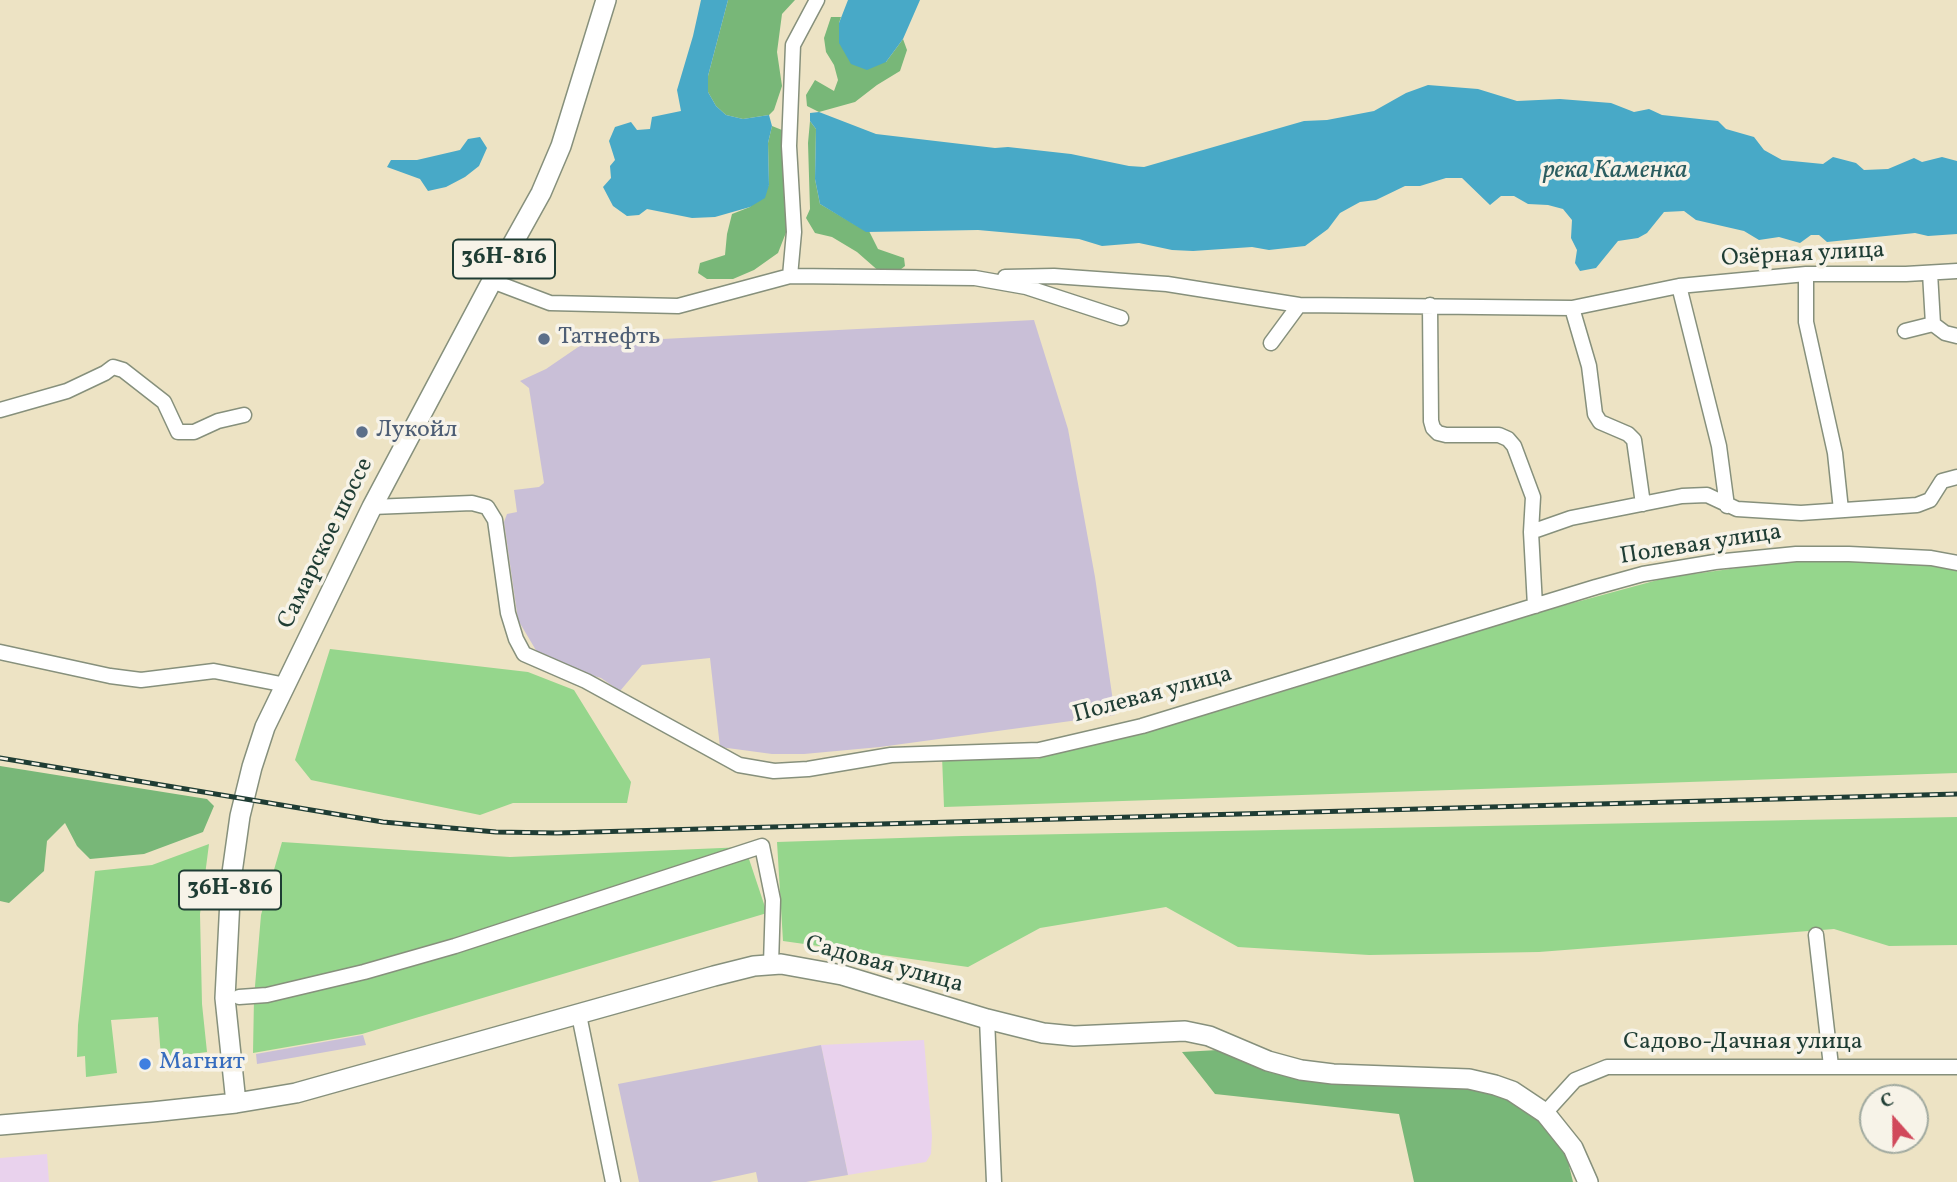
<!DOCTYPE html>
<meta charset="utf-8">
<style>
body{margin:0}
#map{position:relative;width:1957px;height:1182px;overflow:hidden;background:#ede3c4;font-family:Vollkorn,serif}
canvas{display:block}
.north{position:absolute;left:1859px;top:1084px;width:70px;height:70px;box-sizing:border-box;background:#f7f3e8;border:2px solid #a1aaa0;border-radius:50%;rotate:339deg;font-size:19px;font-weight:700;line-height:28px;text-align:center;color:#1f3d34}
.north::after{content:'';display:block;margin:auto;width:24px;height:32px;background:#d1495b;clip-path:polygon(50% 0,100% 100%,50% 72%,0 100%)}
</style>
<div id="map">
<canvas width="1957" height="1182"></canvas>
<div class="north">С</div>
</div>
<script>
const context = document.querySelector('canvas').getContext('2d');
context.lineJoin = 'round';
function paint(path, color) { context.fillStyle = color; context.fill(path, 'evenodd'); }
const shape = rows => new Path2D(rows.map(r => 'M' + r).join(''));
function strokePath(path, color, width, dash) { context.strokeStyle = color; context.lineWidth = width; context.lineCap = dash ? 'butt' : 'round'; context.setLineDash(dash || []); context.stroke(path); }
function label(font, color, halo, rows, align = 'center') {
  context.font = font + ' Vollkorn,serif'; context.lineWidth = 7; context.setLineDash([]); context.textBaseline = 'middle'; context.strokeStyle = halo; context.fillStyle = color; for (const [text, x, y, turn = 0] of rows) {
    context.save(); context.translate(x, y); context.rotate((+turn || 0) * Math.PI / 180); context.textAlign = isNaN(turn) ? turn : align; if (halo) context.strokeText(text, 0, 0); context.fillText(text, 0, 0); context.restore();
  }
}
paint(shape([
 [924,1040,932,1136,931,1154,926,1162,848,1175,821,1045],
 [47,1154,49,1182,0,1182,0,1158]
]), '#e9d2ed');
paint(shape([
 [1034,320,1068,429,1095,577,1115,715,880,747,804,754,772,754,720,747,710,658,642,665,620,691,601,678,554,665,550,657,540,657,518,620,504,522,507,514,517,512,514,490,539,487,544,483,529,388,520,381,546,369,584,343],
 [363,1035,366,1045,257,1064,256,1054],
 [821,1045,848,1175,806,1182,758,1182,756,1172,710,1182,639,1182,618,1084]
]), '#c9bfd7');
paint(shape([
 [1816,557,1933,564,1957,568,1957,773,944,807,942,756,993,754,1037,759,1233,707,1536,613,1665,578],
 [330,649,528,672,574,690,631,782,627,803,513,803,480,815,311,780,295,760],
 [1957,817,1957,945,1889,946,1834,929,1539,952,1369,955,1238,947,1166,907,1040,928,968,967,783,941,777,842,962,836],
 [282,842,510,857,745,847,767,913,362,1034,253,1053,254,998,261,915],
 [209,844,200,914,202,1004,207,1052,161,1058,158,1017,111,1020,117,1073,86,1077,85,1056,77,1057,78,1025,95,871,152,865]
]), '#95d68c');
paint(shape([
 [728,0,795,0,782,14,777,52,782,86,774,110,769,115,743,119,726,115,716,106,708,92,708,76],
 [831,17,841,17,839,23,886,62,903,39,907,50,900,71,877,85,855,102,819,112,807,106,806,95,815,80,834,91,838,80,834,65,826,52,824,38],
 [810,121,816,129,815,179,820,204,866,231,869,231,878,249,904,258,905,266,895,274,881,273,857,252,832,237,815,233,806,218,810,209,808,143],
 [772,126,782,130,787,203,787,230,778,253,754,270,733,279,707,279,698,273,700,263,725,255,727,234,732,214,750,207,769,185,768,143],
 [0,766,207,799,214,806,203,832,144,854,90,859,77,846,65,823,47,841,44,871,9,903,0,901],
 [1218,1050,1272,1073,1334,1080,1477,1086,1531,1109,1566,1153,1573,1182,1414,1182,1399,1114,1215,1094,1182,1052]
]), '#78b778');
paint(shape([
 [701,0,728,0,708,76,708,92,716,106,726,115,743,119,769,115,772,126,768,143,769,185,765,198,750,207,715,217,692,218,647,209,639,215,627,216,613,206,603,187,611,178,610,166,615,160,609,141,615,127,631,122,637,130,650,129,652,117,681,111,677,90,693,36],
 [848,0,920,0,903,39,886,62,867,70,851,64,839,43,839,23],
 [1428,85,1478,89,1517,101,1560,99,1611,103,1634,112,1649,109,1662,115,1718,121,1726,129,1754,137,1764,150,1782,160,1823,164,1833,157,1856,163,1864,170,1888,169,1914,158,1922,162,1942,157,1957,161,1957,234,1928,236,1915,233,1827,242,1819,235,1811,235,1800,243,1779,237,1759,240,1744,231,1696,220,1684,211,1664,212,1647,233,1638,238,1618,241,1596,268,1580,271,1575,263,1577,250,1571,238,1572,220,1563,209,1548,205,1528,204,1514,196,1501,196,1490,205,1462,178,1446,178,1420,186,1405,186,1376,200,1360,202,1340,213,1328,229,1305,246,1269,250,1252,247,1193,251,1172,250,1139,243,1102,246,1079,239,978,230,866,232,820,204,815,179,816,129,810,121,810,113,819,112,876,134,995,148,1008,147,1071,154,1129,166,1144,167,1304,121,1327,120,1374,111,1406,93],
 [480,137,487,148,479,166,465,177,446,187,428,191,420,179,387,167,391,160,417,160,460,150,468,139]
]), '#48a9c7');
const minor = shape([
 [1930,273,1933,324],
 [1806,274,1806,322,1835,453,1841,510],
 [790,276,794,232,789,146,793,45,817,0],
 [1005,277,1054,276,1167,284,1299,305],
 [492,281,550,303,678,306,790,276,975,278,1026,287,1121,318],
 [1679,286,1719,446,1727,506],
 [1430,305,1431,421,1433,428,1438,433,1446,435,1499,435,1508,439,1514,446,1533,497,1531,532,1535,606],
 [1572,308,1589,366,1595,414,1600,422,1628,434,1634,440,1643,504],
 [1905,331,1933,324,1945,333,1957,336],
 [1271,343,1299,305,1572,308,1679,286,1806,274,1906,274,1957,271],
 [0,410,67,391,105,373,113,367,123,370,164,402,178,432,194,432,218,421,244,415],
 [372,507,472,503,487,507,495,520,508,613,516,639,524,654,586,681,739,765,774,771,808,769,891,755,1039,750,1142,726,1596,587,1643,574,1715,562,1796,554,1849,554,1931,558,1957,563],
 [1531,532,1571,518,1682,496,1707,495,1737,509,1801,513,1917,505,1930,500,1942,481,1957,477],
 [0,652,110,676,141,680,214,671,286,685],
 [1816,935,1831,1066],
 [239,997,267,995,364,972,455,946,762,846,773,900,771,964],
 [579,1015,613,1182],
 [987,1019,994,1182],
 [1545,1113,1575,1080,1607,1067,1957,1067]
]);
const major = shape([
 [236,1103,225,998,231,880,240,816,252,767,265,727,372,507,492,281,541,193,561,146,606,0],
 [0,1125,152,1112,236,1103,296,1093,714,976,754,966,781,964,842,975,987,1019,1043,1033,1074,1036,1185,1031,1209,1036,1268,1061,1301,1070,1333,1074,1469,1079,1495,1085,1512,1091,1545,1113,1573,1148,1588,1182]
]);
strokePath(minor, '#86907c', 17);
strokePath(major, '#86907c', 22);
strokePath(minor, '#fff', 14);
strokePath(major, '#fff', 19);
const rail = shape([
 [0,758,383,822,496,832,557,833,1957,794]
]);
strokePath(rail, '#1f3d34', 5);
strokePath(rail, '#f7f3e8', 2.5, [8]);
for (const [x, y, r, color] of [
 [544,339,7,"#5c6f8a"],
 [362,432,7,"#5c6f8a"],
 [145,1064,7,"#3f7fe0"]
]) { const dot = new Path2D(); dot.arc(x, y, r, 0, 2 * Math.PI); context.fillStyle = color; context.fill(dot); strokePath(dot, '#f7f3e8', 2.5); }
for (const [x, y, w] of [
 [504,259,102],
 [230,890,102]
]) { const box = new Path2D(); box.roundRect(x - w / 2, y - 19.5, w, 39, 5); context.fillStyle = '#f7f3e8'; context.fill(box); strokePath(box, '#1f3d34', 2); }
label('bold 23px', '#1f3d34', null, [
 ["36Н-816",504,259],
 ["36Н-816",230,890]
]);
label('24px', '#1f3d34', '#f7f3e8', [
 ["Озёрная улица",1803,256,-3],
 ["Самарское шоссе",327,544,-64],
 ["Полевая улица",1701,546,-9],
 ["Полевая улица",1153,696,-15],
 ["Садовая улица",884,966,15],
 ["Садово-Дачная улица",1743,1044]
]);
label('24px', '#4e5e75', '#f7f3e8', [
 ["Татнефть",558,339],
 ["Лукойл",376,432]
], 'left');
label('24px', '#366cbe', '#f7f3e8', [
 ["Магнит",159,1064]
], 'left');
label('italic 26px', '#2b5d60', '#f7f3e8', [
 ["река Каменка",1615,172]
]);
</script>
